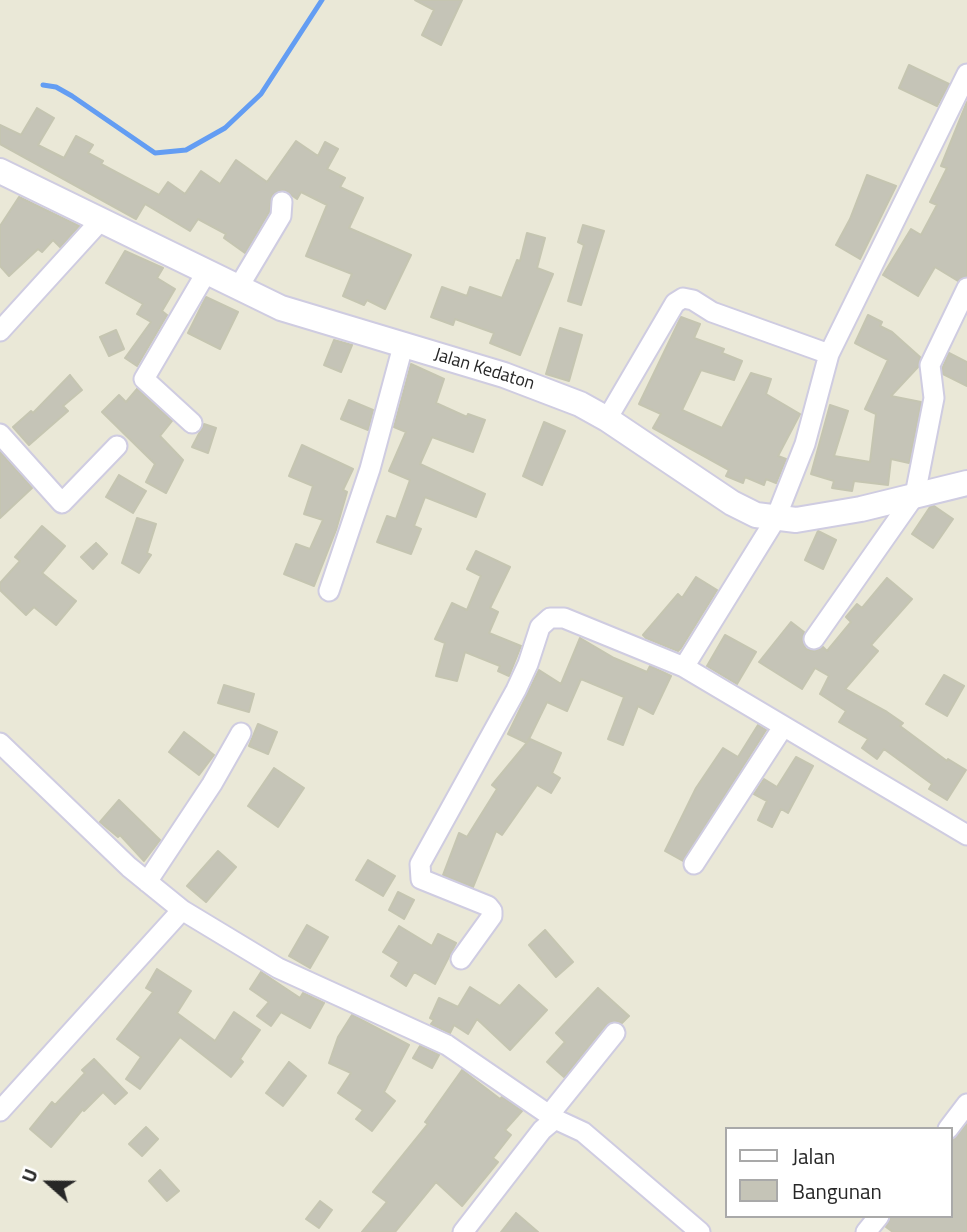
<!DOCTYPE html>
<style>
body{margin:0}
#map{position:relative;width:967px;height:1232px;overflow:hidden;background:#eae8d7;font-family:"Titillium Web",sans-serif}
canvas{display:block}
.legend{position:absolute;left:725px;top:1127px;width:228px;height:91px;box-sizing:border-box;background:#fff;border:2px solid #a9a9a9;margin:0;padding:9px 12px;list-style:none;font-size:21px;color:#272727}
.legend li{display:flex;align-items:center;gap:14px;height:35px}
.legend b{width:35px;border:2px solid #a9a9a9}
.north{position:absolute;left:14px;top:1148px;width:70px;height:70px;-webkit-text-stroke:5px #fff;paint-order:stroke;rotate:291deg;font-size:19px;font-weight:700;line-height:28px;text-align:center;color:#272727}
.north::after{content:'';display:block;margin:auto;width:24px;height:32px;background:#272727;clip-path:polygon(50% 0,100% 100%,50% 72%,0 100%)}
</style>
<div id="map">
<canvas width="967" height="1232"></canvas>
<ul class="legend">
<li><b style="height:9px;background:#fff"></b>Jalan</li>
<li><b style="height:19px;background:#c5c4b7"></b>Bangunan</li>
</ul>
<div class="north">U</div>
</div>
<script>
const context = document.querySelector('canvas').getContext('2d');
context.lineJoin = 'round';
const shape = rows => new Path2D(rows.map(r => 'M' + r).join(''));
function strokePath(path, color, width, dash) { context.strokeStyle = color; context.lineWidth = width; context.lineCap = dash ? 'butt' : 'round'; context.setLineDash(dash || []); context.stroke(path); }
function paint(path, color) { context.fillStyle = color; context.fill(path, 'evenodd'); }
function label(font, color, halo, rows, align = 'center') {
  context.font = font + ' "Titillium Web",sans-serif'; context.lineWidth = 5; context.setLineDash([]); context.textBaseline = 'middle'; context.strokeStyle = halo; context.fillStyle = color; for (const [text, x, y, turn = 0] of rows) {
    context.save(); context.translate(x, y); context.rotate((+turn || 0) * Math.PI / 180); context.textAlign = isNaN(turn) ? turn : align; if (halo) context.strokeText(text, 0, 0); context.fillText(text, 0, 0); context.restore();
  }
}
strokePath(shape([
 [43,85,56,87,72,96,155,153,186,150,225,128,261,94,322,0]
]), '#639df3', 5);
const building = shape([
 [415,0,462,0,441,45,422,35,434,10,415,0],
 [909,65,949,84,937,106,899,88,909,65],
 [967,102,967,276,958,281,935,267,918,296,883,275,911,229,921,235,937,205,930,202,947,168,941,166,967,102],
 [37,108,54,118,38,145,64,158,76,136,93,145,88,153,103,161,101,164,159,195,168,182,185,194,201,171,220,184,236,160,267,182,296,141,318,156,325,142,338,149,327,169,345,178,340,187,363,198,349,228,411,255,385,309,367,300,364,305,343,296,352,274,306,256,327,205,301,192,297,199,284,190,272,195,269,212,245,253,224,238,226,234,198,219,190,231,145,204,136,219,0,144,0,125,21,135,37,108],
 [867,175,896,186,860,259,836,245,850,219,867,175],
 [19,197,79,226,60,247,53,240,42,252,38,249,9,276,0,266,0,226,19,197],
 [583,225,604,231,581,305,568,301,584,245,578,242,583,225],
 [527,233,545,238,537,268,553,274,520,355,490,343,494,333,455,319,453,325,431,317,442,287,467,296,470,287,502,298,517,260,520,261,527,233],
 [125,251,163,268,157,278,175,289,162,311,167,315,137,366,125,358,151,322,137,314,143,304,106,283,125,251],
 [206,297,238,312,220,349,188,333,206,297],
 [868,315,882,322,880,326,892,332,920,357,918,367,891,396,921,402,909,463,891,459,888,485,854,481,852,491,832,488,834,481,811,474,830,405,848,411,834,456,870,462,876,414,865,409,888,360,855,343,868,315],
 [681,317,700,324,694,338,724,349,722,353,742,361,734,380,701,370,682,410,722,428,751,373,771,379,766,394,800,414,778,456,786,459,776,483,766,479,764,485,745,477,743,483,726,476,729,470,653,428,661,414,639,404,681,317],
 [560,328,582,335,569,381,546,374,560,328],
 [116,330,124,349,109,356,100,337,116,330],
 [334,340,352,345,341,372,324,365,334,340],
 [949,353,967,362,967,386,943,374,943,367,949,353],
 [411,364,444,379,436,403,467,417,468,414,485,420,473,452,432,437,420,464,485,494,476,517,425,497,414,526,421,529,411,554,377,542,387,516,396,519,410,480,389,471,406,432,394,427,411,364],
 [70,375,82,390,63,406,68,411,29,445,13,427,31,411,33,413,70,375],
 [137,389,172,421,160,436,183,460,166,493,146,482,155,464,102,412,119,395,126,402,137,389],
 [349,400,373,410,368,430,341,419,349,400],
 [544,422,565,431,542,485,523,476,544,422],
 [204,424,216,428,208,453,192,447,204,424],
 [302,445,353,469,343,490,347,492,336,530,314,586,284,574,296,544,310,549,323,520,304,514,313,486,289,476,302,445],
 [0,452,32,488,0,518,0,452],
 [119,475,146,491,133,513,106,497,119,475],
 [934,506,953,519,933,548,912,534,930,507,934,506],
 [137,518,156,524,147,553,151,555,139,573,122,563,137,518],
 [42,526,65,546,42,573,76,601,56,625,34,607,26,615,0,590,0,583,20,561,15,557,42,526],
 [818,531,836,540,823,569,805,560,818,531],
 [96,543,107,554,93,569,81,557,96,543],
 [476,551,510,567,490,608,498,612,489,633,521,646,509,676,498,671,500,666,465,652,457,681,436,676,445,643,435,639,452,603,467,610,481,576,467,569,476,551],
 [696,577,717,590,681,648,678,651,646,638,643,635,678,594,682,598,696,577],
 [887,578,912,599,871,645,878,651,845,689,887,712,903,723,900,726,947,761,948,759,966,770,947,800,929,789,932,784,884,749,877,759,862,748,868,739,839,722,846,711,820,694,829,676,815,668,802,689,759,662,791,622,804,632,802,639,806,649,814,651,823,647,827,651,851,622,846,617,857,604,862,608,887,578],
 [725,635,756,652,737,684,707,666,725,635],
 [580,638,614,658,647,672,650,666,671,676,653,714,638,706,623,745,608,739,624,697,581,679,567,711,547,702,527,743,508,734,539,670,561,684,580,638],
 [944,675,964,686,947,716,926,704,944,675],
 [224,685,254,694,249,712,218,703,224,685],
 [258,724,277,732,268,754,249,746,258,724],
 [758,725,766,730,683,861,665,851,696,788,723,748,738,757,758,725],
 [184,732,214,755,199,775,169,752,184,732],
 [530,739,561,753,552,773,560,778,551,793,537,785,502,835,496,831,473,887,443,875,459,833,467,837,497,789,492,785,530,739],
 [796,757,813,766,788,813,781,809,772,827,758,820,767,801,754,794,764,779,777,787,796,757],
 [274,768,304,788,278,827,248,806,274,768],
 [119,800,160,840,144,861,120,835,118,837,100,822,119,800],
 [218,851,236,867,206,902,187,886,218,851],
 [368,860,395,876,383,896,356,880,368,860],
 [398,892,414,900,404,919,389,910,398,892],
 [307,925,328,937,310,968,289,956,307,925],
 [399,926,432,946,438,934,456,943,435,984,414,972,406,986,391,976,399,962,383,952,399,926],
 [545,930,573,962,556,977,529,945,545,930],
 [157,969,191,991,177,1013,215,1041,234,1012,260,1030,240,1059,243,1062,231,1077,180,1037,140,1089,126,1079,141,1057,117,1039,153,992,146,988,157,969],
 [261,972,300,998,303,993,324,1003,310,1028,281,1012,271,1026,257,1016,269,1002,250,989,261,972],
 [519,985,547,1010,510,1050,477,1019,468,1034,454,1025,450,1033,431,1024,434,1020,430,1018,439,998,458,1007,470,987,500,1006,519,985],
 [598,988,629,1016,622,1023,616,1021,606,1025,564,1077,547,1062,565,1042,556,1033,598,988],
 [352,1015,409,1045,384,1092,395,1101,372,1131,356,1119,363,1110,338,1093,351,1073,329,1063,338,1037,352,1015],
 [420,1046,439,1055,432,1068,413,1058,420,1046],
 [94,1059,127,1093,115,1104,103,1092,84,1111,83,1109,51,1147,30,1129,52,1102,55,1105,85,1073,82,1070,94,1059],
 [289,1062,306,1076,283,1106,266,1093,289,1062],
 [462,1070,500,1099,502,1097,522,1111,505,1130,511,1135,493,1158,498,1162,462,1206,436,1182,395,1232,362,1232,387,1202,373,1192,428,1124,425,1122,462,1070],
 [967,1124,967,1232,893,1232,886,1227,891,1216,951,1216,951,1141,967,1124],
 [146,1127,158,1139,142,1156,129,1144,146,1127],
 [160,1170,179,1191,167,1201,149,1181,160,1170],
 [320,1201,332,1210,319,1228,306,1219,320,1201],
 [516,1213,538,1232,501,1232,516,1213]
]);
paint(building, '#c5c4b7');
strokePath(building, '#c5c5b1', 2);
const minor = shape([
 [238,288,281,216,282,202],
 [0,331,102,219],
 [607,419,675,303,683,298,693,300,712,312,829,354],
 [192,423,144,379,206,273],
 [0,434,62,503,117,446],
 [329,591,370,469,403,346],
 [814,639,915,495,934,398,930,365,967,288],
 [684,667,967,835],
 [0,743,129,867,182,910],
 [694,864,783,727],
 [147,882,212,784,241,733],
 [461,959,492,916,492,911,488,906,421,879,420,864,516,690,528,664,540,627,550,618,564,618,684,667,775,520,805,444,829,354,967,74],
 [0,1111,182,910,278,968,447,1045,555,1119,542,1130,463,1232],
 [549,1115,615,1033],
 [555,1119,583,1132,700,1232],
 [948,1129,967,1104],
 [866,1232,879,1216]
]);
const tertiary = shape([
 [0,171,281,308,504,375,580,404,607,419,732,503,756,515,796,520,861,509,967,483]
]);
strokePath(minor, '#cfcce1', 23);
strokePath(tertiary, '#cfcce1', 28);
strokePath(minor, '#fff', 19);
strokePath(tertiary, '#fff', 24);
label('18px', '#272727', '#fff', [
 ["Jalan Kedaton",484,370,17]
]);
</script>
